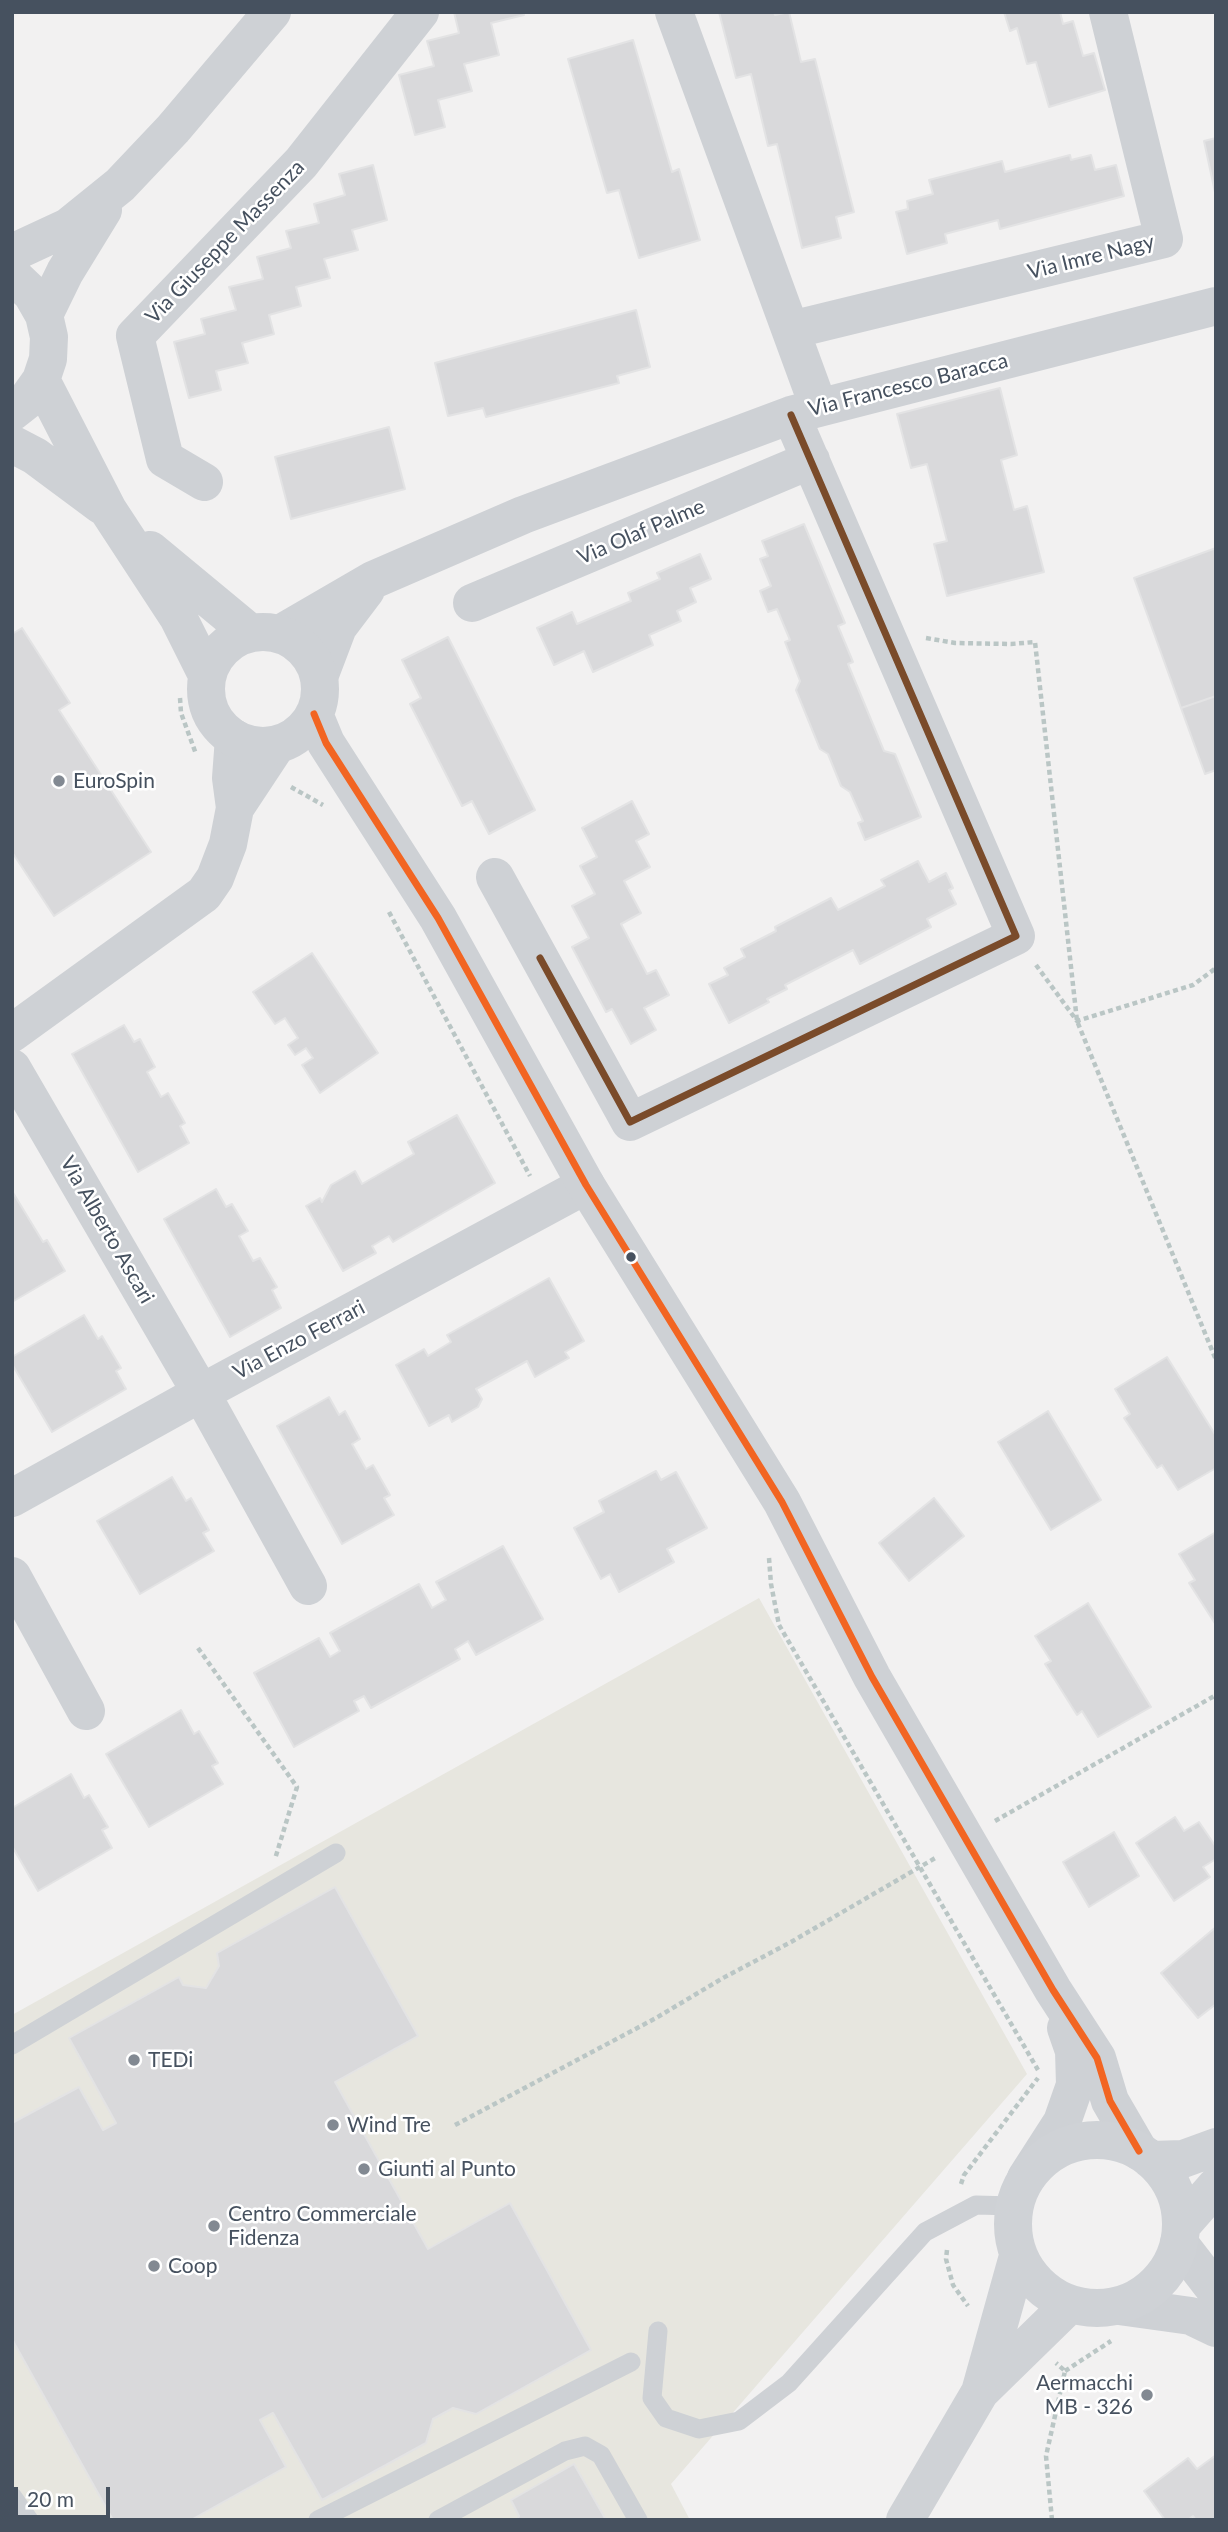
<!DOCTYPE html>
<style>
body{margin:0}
#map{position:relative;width:1228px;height:2532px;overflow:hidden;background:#f2f1f1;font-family:Lato,sans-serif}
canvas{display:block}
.frame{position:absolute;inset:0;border:14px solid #46515f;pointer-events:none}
.scale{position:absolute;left:14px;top:2487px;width:96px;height:32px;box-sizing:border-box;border:4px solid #46515f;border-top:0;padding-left:9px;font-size:21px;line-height:24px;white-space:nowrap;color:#46515f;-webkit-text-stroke:5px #fff;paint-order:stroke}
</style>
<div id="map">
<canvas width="1228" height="2532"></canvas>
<div class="frame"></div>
<div class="scale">20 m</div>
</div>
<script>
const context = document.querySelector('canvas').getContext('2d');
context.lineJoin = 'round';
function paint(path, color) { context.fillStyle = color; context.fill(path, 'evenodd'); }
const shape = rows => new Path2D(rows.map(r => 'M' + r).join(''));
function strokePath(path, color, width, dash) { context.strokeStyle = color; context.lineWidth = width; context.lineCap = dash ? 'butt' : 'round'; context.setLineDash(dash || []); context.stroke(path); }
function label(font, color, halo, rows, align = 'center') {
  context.font = font + ' Lato,sans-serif'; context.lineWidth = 5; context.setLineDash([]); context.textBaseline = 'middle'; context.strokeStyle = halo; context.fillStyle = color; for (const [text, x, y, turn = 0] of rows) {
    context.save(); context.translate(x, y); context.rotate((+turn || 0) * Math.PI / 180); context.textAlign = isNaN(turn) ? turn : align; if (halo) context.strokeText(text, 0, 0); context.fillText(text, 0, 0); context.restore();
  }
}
paint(shape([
 [759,1598,1027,2074,671,2484,690,2520,12,2520,12,2015]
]), '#e7e6df');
const building = shape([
 [454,12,523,12,524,15,491,23,499,55,464,64,472,91,438,100,445,127,415,135,399,75,434,66,427,41,459,33,454,12],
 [719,12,774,12,775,15,789,12,801,62,815,59,854,212,836,217,841,238,802,248,777,144,768,146,751,74,736,78,719,12],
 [1004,12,1060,12,1063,24,1073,21,1083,56,1094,53,1105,90,1049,107,1036,62,1027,64,1017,28,1010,31,1004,12],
 [633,40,672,172,679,169,700,240,639,258,619,190,607,193,568,59,633,40],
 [1216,138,1216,197,1204,141,1216,138],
 [1070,155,1071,160,1091,155,1095,170,1116,165,1124,196,1000,229,998,220,945,234,947,243,907,254,896,212,908,209,907,201,933,194,929,180,1002,161,1005,172,1070,155],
 [373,165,387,220,352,230,358,250,324,259,330,278,296,287,301,306,269,315,274,334,242,343,248,363,216,371,221,390,189,398,174,342,205,334,201,319,236,310,229,287,263,279,257,257,291,248,286,231,319,223,314,204,345,195,339,174,373,165],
 [636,310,650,367,617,376,619,383,486,417,483,408,448,416,435,363,636,310],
 [1000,388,1017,455,1001,460,1014,510,1027,506,1044,572,947,596,934,544,947,541,927,464,911,468,897,414,1000,388],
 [389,427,405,489,291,519,275,457,389,427],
 [804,524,845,623,838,626,853,662,848,664,884,751,895,754,921,817,865,840,858,823,863,821,850,792,841,786,828,754,820,749,796,690,800,681,785,642,790,640,777,609,768,612,760,591,771,586,760,559,768,556,762,541,804,524],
 [1216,548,1216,696,1181,708,1134,578,1216,548],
 [700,554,711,579,690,588,696,602,677,611,681,621,649,635,653,645,593,672,584,651,554,665,537,628,572,612,577,624,631,601,628,593,660,579,657,573,700,554],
 [22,628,70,703,59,710,151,852,54,916,12,852,12,634,22,628],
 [448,637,535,810,489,834,472,801,462,806,410,704,421,698,402,660,448,637],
 [1216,696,1216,770,1205,774,1181,708,1216,696],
 [632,801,649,834,636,841,650,867,624,881,641,913,621,924,647,974,656,970,669,995,644,1008,656,1030,631,1044,612,1009,606,1012,572,947,589,938,572,906,595,894,580,866,597,857,582,828,632,801],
 [918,861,929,882,946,873,953,888,949,890,956,904,927,919,931,927,860,964,853,950,785,985,787,989,767,999,769,1002,729,1023,709,984,728,975,724,968,745,957,741,949,776,931,775,927,831,898,838,910,885,886,881,880,918,861],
 [312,953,378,1053,320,1093,302,1065,313,1058,306,1048,295,1055,288,1045,298,1038,285,1018,275,1024,253,992,312,953],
 [124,1025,134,1042,140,1039,155,1067,147,1072,161,1097,168,1093,185,1123,180,1126,189,1143,138,1172,72,1054,124,1025],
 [457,1115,495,1183,393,1242,389,1236,372,1246,376,1253,343,1271,306,1206,320,1198,322,1202,331,1185,355,1171,362,1184,414,1154,408,1142,457,1115],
 [216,1189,226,1207,232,1204,248,1231,239,1236,253,1261,260,1258,277,1287,272,1290,281,1308,230,1337,164,1219,216,1189],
 [12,1191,43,1242,47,1240,65,1271,12,1302,12,1191],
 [549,1278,584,1341,565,1352,569,1358,535,1377,527,1361,476,1389,482,1399,478,1407,452,1422,449,1415,429,1426,396,1365,424,1349,428,1356,451,1342,447,1335,549,1278],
 [84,1315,98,1339,102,1336,121,1368,116,1371,126,1389,52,1432,12,1364,12,1357,84,1315],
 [1167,1357,1216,1436,1216,1468,1178,1490,1162,1465,1157,1468,1124,1418,1130,1414,1115,1389,1167,1357],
 [329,1397,339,1415,345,1411,360,1439,352,1444,366,1469,373,1465,390,1495,384,1498,394,1515,342,1544,277,1426,329,1397],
 [1048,1411,1101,1500,1051,1530,998,1442,1048,1411],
 [656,1471,661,1480,676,1472,707,1528,667,1549,674,1562,619,1592,610,1574,601,1579,574,1528,604,1512,599,1501,656,1471],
 [172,1477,186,1501,191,1498,209,1530,203,1533,214,1551,140,1594,97,1521,172,1477],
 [934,1498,964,1536,909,1581,879,1543,934,1498],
 [1216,1532,1216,1625,1189,1583,1195,1580,1179,1554,1216,1532],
 [503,1546,543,1619,476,1655,468,1641,455,1649,460,1659,371,1708,364,1696,354,1701,359,1711,294,1747,254,1673,319,1638,330,1657,340,1651,330,1633,419,1584,432,1608,446,1600,436,1582,503,1546],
 [1088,1603,1151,1707,1098,1737,1082,1711,1077,1715,1045,1664,1051,1661,1035,1636,1088,1603],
 [181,1710,194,1734,199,1731,218,1763,212,1766,223,1784,149,1827,106,1754,181,1710],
 [71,1774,84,1798,89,1795,108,1827,102,1830,112,1848,38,1891,12,1846,12,1808,71,1774],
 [1175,1817,1184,1831,1199,1822,1216,1847,1216,1859,1203,1867,1210,1877,1174,1901,1136,1843,1175,1817],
 [1114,1832,1139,1876,1089,1907,1063,1862,1114,1832],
 [335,1887,418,2036,335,2082,428,2249,510,2203,591,2350,476,2414,453,2408,433,2419,426,2443,322,2500,273,2413,260,2420,286,2467,191,2520,113,2520,12,2339,12,2123,79,2087,103,2130,116,2123,69,2038,179,1977,183,1985,206,1988,219,1966,217,1953,335,1887],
 [1216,1927,1216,2004,1198,2018,1161,1973,1216,1927],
 [1216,2455,1216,2520,1196,2520,1193,2516,1188,2520,1165,2520,1144,2491,1188,2458,1197,2469,1216,2455],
 [574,2464,606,2520,517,2520,519,2516,511,2500,574,2464]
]);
paint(building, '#d9d9db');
strokePath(building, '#e3e3e4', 2);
strokePath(shape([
 [926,638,955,643,1011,644,1035,642,1077,1021,1216,1360],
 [180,698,181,713,196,754],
 [291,787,323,805],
 [389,912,530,1176],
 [1036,965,1077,1021,1193,985,1216,968],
 [769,1558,771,1584,779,1625,1038,2070],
 [198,1648,297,1787,275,1859],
 [995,1821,1216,1695],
 [455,2125,656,2018,723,1978,791,1942,937,1857],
 [961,2184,964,2175,1038,2078],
 [947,2250,946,2259,953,2285,968,2306],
 [1065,2371,1111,2341],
 [1052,2520,1046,2456,1065,2371,1056,2363]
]), '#bac6c5', 4.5, [5, 3.5]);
strokePath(shape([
 [12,2045,336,1853],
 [658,2331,652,2398,666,2418,699,2429,739,2421,789,2383,925,2232,976,2205,1014,2206],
 [12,2496,29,2520],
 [318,2520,631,2362],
 [438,2520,565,2451,585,2446,601,2455,638,2520]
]), '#ced1d5', 19);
strokePath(shape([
 [674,12,819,408],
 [791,330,1164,239,1108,12],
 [204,482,165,459,135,336,301,163,420,12],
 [472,603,811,460],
 [280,634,373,580,523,515,791,415,1216,306],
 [319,677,338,627,366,590],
 [235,808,276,746],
 [495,877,630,1122,1016,936,791,415],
 [12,1033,204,894,215,878,228,844,235,808,231,778,234,738],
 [12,1068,201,1393,308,1586],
 [12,1498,201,1393,586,1185],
 [12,1576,86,1711],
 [1179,2243,1216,2291],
 [1119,2306,1191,2316,1216,2328]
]), '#ced1d5', 38);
strokePath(shape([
 [12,253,68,227,120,185,173,129,272,12],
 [12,275,32,294,44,315,49,337,48,359,41,380,26,401,12,412],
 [44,315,65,272,103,210],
 [41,380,108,510,178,617,207,675],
 [12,444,35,456,101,505],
 [150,550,249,632],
 '206 689a57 57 0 1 1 114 0a57 57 0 1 1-114 0Z',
 [314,714,326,743,438,918,586,1185,782,1502,872,1677,1053,1990,1097,2058,1110,2101,1139,2151],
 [1026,2178,1062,2122,1075,2085,1074,2051,1066,2028]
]), '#ced1d5', 38);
strokePath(shape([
 '1013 2224a84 84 0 1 1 168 0a84 84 0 1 1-168 0Z',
 [1151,2160,1183,2159,1216,2147],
 [1181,2226,1216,2186],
 [981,2391,1069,2305],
 [905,2520,980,2392,1018,2256]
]), '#cfd2d6', 38);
strokePath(shape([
 [314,714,326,743,438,918,586,1185,782,1502,872,1677,1053,1990,1097,2058,1110,2101,1139,2151]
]), '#f26522', 7);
strokePath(shape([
 [540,958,630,1122,1016,936,791,415]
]), '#7a4b2a', 7);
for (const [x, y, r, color] of [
 [59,781,7,"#828992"],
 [631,1257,6,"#46515f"],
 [134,2060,7,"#828992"],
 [333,2125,7,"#828992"],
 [364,2169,7,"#828992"],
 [214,2226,7,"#828992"],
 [154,2266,7,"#828992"],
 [1147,2395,7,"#828992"]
]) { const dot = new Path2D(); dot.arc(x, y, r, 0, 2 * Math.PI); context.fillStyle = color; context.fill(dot); strokePath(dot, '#fff', 2.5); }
label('21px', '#46515f', '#fff', [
 ["Via Giuseppe Massenza",225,242,-46],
 ["Via Imre Nagy",1091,257,-14],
 ["Via Francesco Baracca",908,385,-14],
 ["Via Olaf Palme",641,532,-23],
 ["Via Alberto Ascari",107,1230,60],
 ["Via Enzo Ferrari",299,1340,-28]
]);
label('21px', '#46515f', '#fff', [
 ["EuroSpin",73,781],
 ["TEDi",148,2060],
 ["Wind Tre",347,2125],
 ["Giunti al Punto",378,2169],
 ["Centro Commerciale",228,2214],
 ["Fidenza",228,2238],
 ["Coop",168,2266],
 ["Aermacchi",1133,2383,"right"],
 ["MB - 326",1133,2407,"right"]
], 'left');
</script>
